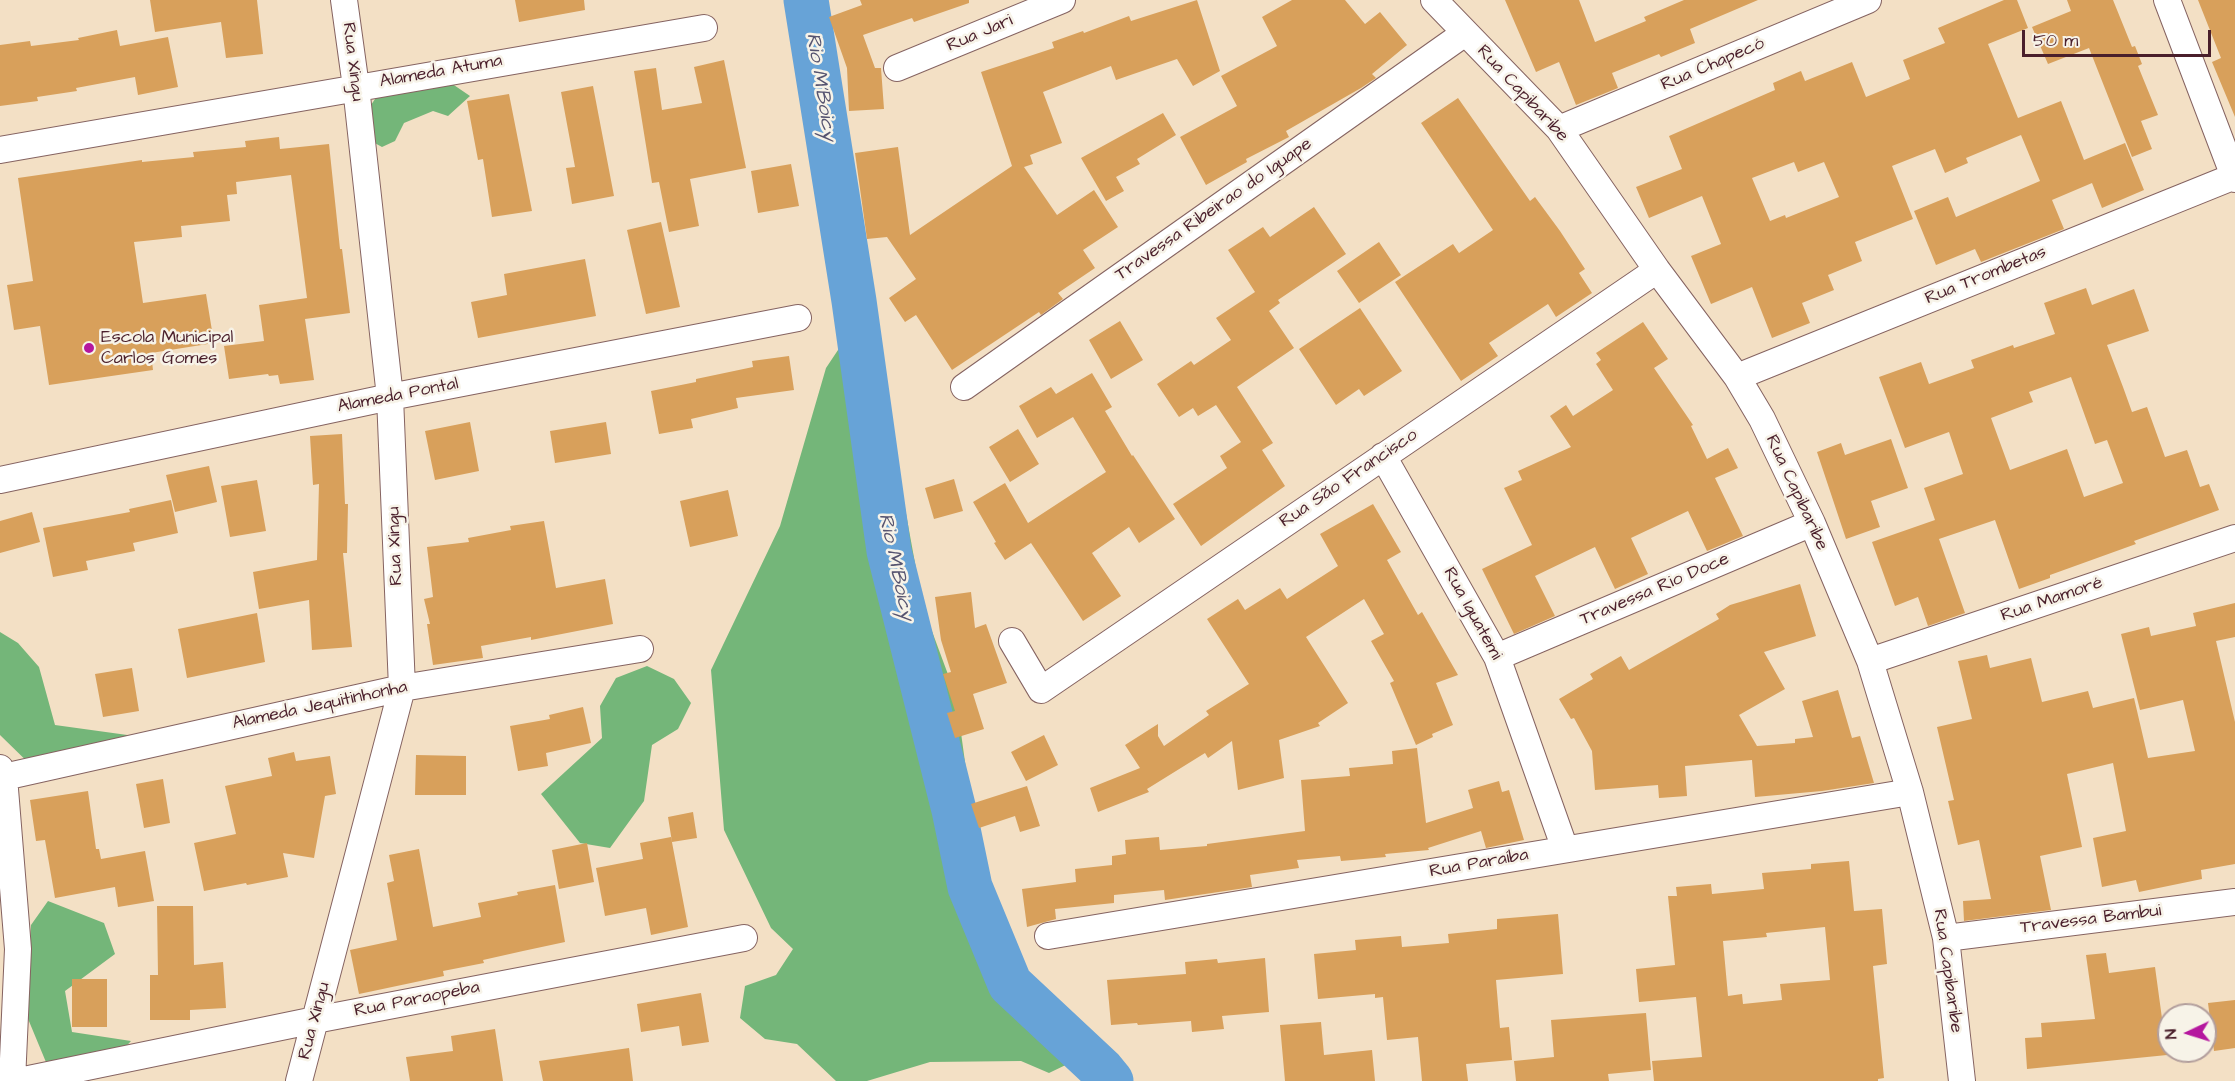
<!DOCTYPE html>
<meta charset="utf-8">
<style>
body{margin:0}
#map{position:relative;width:2235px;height:1081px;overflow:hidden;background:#f3e0c5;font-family:"Architects Daughter",sans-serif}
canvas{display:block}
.north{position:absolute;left:2157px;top:1003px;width:60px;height:60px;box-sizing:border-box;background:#f7f3e8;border:2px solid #b29e9c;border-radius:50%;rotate:266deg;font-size:16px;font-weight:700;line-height:24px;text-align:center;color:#4a1f2b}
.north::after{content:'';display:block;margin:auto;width:21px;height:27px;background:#b5179e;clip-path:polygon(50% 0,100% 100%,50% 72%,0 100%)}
.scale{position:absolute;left:2022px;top:30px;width:189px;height:27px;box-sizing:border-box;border:3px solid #4a1f2b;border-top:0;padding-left:8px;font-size:18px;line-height:21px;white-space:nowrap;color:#4a1f2b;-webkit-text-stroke:4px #f7f3e8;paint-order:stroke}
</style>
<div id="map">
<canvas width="2235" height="1081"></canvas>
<div class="north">N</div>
<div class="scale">50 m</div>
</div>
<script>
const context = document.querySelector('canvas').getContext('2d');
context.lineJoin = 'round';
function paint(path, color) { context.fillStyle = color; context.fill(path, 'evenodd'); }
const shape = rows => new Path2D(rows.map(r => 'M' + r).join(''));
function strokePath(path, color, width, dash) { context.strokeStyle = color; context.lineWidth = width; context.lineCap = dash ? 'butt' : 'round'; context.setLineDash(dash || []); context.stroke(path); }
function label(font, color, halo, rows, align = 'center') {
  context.font = font + ' "Architects Daughter",sans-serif'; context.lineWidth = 5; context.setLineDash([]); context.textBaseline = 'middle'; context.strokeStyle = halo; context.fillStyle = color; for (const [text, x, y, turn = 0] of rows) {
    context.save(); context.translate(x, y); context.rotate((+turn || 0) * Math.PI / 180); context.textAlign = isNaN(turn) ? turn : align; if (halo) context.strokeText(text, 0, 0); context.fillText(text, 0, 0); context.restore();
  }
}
paint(shape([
 [448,81,470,96,448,116,433,111,404,123,395,141,382,147,371,141,363,117,377,96],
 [844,341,875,343,923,607,956,696,985,909,1012,962,1058,1003,1074,1061,1049,1073,1021,1061,930,1062,867,1081,836,1081,797,1044,765,1039,740,1018,745,986,776,975,793,949,771,928,724,830,711,670,780,526,826,368],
 [0,632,18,643,39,667,55,725,149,738,41,775,0,735],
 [647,666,674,679,691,703,678,729,652,745,644,801,610,848,580,843,541,794,602,738,600,706,616,678],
 [48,901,104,923,115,954,65,991,72,1032,131,1041,109,1065,48,1067,26,1014,31,925]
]), '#74b679');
strokePath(shape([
 [806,0,854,301,889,551,954,810,970,887,1010,984,1102,1070,1111,1081]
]), '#67a3d7', 45);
paint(shape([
 [150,0,257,0,263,54,226,58,221,22,155,32],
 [515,0,584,0,585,10,519,22],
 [860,0,969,0,969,3,914,22,912,18,863,35,875,68,881,68,884,109,849,111,847,68,829,17,862,5],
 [1197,0,1220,71,1193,86,1177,59,1116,80,1111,66,1043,92,1062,143,1030,155,1033,164,1024,167,1057,215,1094,190,1118,227,1083,250,1095,268,1058,293,1063,299,1041,315,1039,312,952,370,916,315,905,322,889,298,916,279,887,237,867,239,855,153,898,147,910,235,1012,166,981,72,1054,48,1052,42,1083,31,1084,33,1129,16,1131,21],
 [1292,0,1345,0,1365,24,1380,12,1407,45,1372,74,1376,78,1361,88,1286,131,1289,137,1246,159,1247,162,1206,185,1180,137,1237,106,1221,76,1277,46,1262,17],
 [1505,0,1579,0,1595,42,1646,21,1644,17,1684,0,1758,0,1690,29,1695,43,1661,57,1659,54,1612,73,1618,88,1576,105,1559,62,1536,72],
 [2004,0,2017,0,2028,28,1988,44,2018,118,2061,101,2084,160,2125,143,2144,190,2102,208,2092,183,2052,200,2064,229,1981,262,1975,249,1936,265,1914,211,1948,197,1956,217,2040,181,2021,135,1966,158,1968,163,1945,173,1935,149,1892,166,1913,219,1855,242,1862,261,1828,275,1834,290,1802,303,1810,323,1772,338,1752,287,1711,304,1691,256,1721,244,1702,196,1649,218,1636,187,1682,169,1669,136,1775,90,1773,83,1801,71,1805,81,1852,62,1866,97,1910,79,1903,60,1945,43,1938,28],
 [1794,162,1798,172,1824,162,1839,197,1786,218,1785,215,1770,221,1752,178],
 [2067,0,2113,0,2132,47,2135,46,2142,64,2138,66,2158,115,2141,121,2152,149,2132,157,2089,48,2048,64,2032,27,2071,11],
 [2198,0,2235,0,2235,117,2212,62,2221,58],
 [117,30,120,46,168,37,178,87,138,95,135,77,76,88,77,91,37,97,38,101,0,106,0,45,30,41,31,46,79,40,78,38],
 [724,60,746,168,690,179,699,226,669,232,659,182,652,183,634,71,656,68,662,110,702,103,694,67],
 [593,86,614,196,572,204,566,168,575,167,561,92],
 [509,94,532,211,492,217,483,159,478,160,467,101],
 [1458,98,1530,201,1535,197,1560,231,1585,269,1579,273,1592,293,1556,317,1548,304,1489,343,1498,356,1461,381,1395,282,1453,244,1459,253,1493,230,1421,123],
 [1163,113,1176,135,1137,159,1140,164,1116,177,1124,191,1106,201,1081,158],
 [279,137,280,149,329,144,340,249,342,249,350,313,305,319,314,380,280,384,278,375,269,376,268,374,229,379,224,346,264,341,259,305,307,298,291,175,236,182,237,194,227,195,230,221,181,226,182,237,134,242,143,303,206,294,214,343,151,353,153,370,49,385,40,326,14,330,7,285,33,281,18,178,142,160,142,162,194,157,193,152,246,147,245,141],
 [791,164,799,206,758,213,751,171],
 [1314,207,1346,254,1278,300,1280,303,1269,311,1294,348,1237,387,1273,443,1262,450,1285,486,1201,546,1173,504,1227,468,1220,456,1241,442,1216,405,1198,416,1193,408,1179,417,1157,384,1191,361,1194,365,1231,340,1216,318,1255,292,1228,250,1263,227,1270,237],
 [661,222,680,307,646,314,627,230],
 [1379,242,1401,275,1359,303,1337,271],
 [585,259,596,316,478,338,471,302,507,295,504,274],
 [2086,288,2092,305,2134,289,2149,331,2107,345,2123,387,2132,412,2147,407,2165,457,2187,450,2200,487,2209,484,2219,510,2134,541,2136,544,2050,575,2050,578,2019,589,1995,520,1939,539,1965,613,1928,626,1918,597,1895,606,1872,542,1935,520,1924,488,1963,474,1949,432,1905,448,1879,377,1921,362,1929,384,1974,368,1971,360,2013,345,2014,348,2055,334,2044,303],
 [2071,377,2095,444,2107,440,2123,483,2084,497,2067,449,2010,470,1991,418,2033,402,2029,392],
 [1360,308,1402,371,1364,396,1359,389,1336,405,1299,349],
 [1120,321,1143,360,1111,379,1089,340],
 [1643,322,1668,359,1654,368,1693,425,1691,426,1707,459,1728,448,1738,468,1715,478,1743,536,1707,551,1688,511,1631,538,1648,574,1615,589,1595,547,1535,576,1555,616,1514,634,1482,569,1532,545,1504,488,1522,480,1518,471,1571,447,1550,416,1566,405,1573,416,1613,390,1596,364,1601,360,1596,353],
 [789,356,794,390,736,398,738,408,691,419,693,428,659,434,651,391,696,382,696,379,753,367,752,361],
 [1092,373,1112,407,1105,411,1132,456,1133,455,1175,519,1139,543,1129,527,1092,553,1121,596,1083,621,1031,543,1005,560,994,543,996,542,973,502,1005,483,1028,523,1106,472,1073,417,1037,438,1019,406,1051,387,1056,394],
 [470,422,479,471,435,480,425,431],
 [606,422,611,454,555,463,550,431],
 [1018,429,1039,464,1010,482,989,447],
 [342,434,345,504,348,504,347,553,343,553,352,647,312,650,309,600,259,609,253,572,317,560,319,484,313,485,310,436],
 [1891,439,1908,488,1871,501,1880,527,1846,539,1817,452,1841,443,1845,455],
 [209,466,217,502,175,512,166,475],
 [954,479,963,511,934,519,925,488],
 [257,480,266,531,230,537,221,486],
 [728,490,738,536,690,547,680,501],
 [171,500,178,533,133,543,135,551,86,561,88,570,53,577,43,528,130,512,129,509],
 [1373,504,1401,552,1387,560,1418,615,1422,612,1458,675,1436,683,1453,725,1432,734,1433,737,1416,745,1390,683,1394,681,1371,641,1384,634,1364,599,1306,637,1348,703,1318,723,1320,726,1279,740,1284,778,1238,790,1232,741,1208,758,1205,753,1147,789,1149,792,1098,812,1090,788,1140,768,1125,745,1158,724,1158,736,1164,746,1209,715,1206,711,1249,684,1207,619,1238,599,1245,610,1280,588,1287,599,1338,566,1320,534],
 [32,512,40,542,0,553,0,521],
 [544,521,556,588,605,579,613,624,531,640,531,637,481,646,483,658,433,665,427,624,430,624,424,599,433,597,427,547,469,542,468,538,511,530,510,526],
 [1800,584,1816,636,1764,652,1785,689,1739,715,1757,746,1795,743,1795,739,1813,737,1802,701,1838,690,1852,738,1860,736,1874,783,1822,791,1755,797,1752,760,1685,766,1687,796,1659,798,1658,785,1595,790,1592,751,1574,718,1571,719,1559,699,1593,679,1590,674,1621,656,1629,670,1719,619,1716,614,1730,605],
 [971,592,975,628,986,624,1007,683,973,694,984,729,955,738,947,713,955,711,943,674,951,672,941,640,935,597],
 [2235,603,2235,637,2216,641,2235,722,2235,864,2201,870,2202,879,2139,892,2136,880,2102,887,2093,838,2126,831,2113,763,2067,774,2082,847,2040,856,2051,910,1964,921,1963,901,1991,899,1979,840,1958,845,1948,801,1954,800,1937,727,1972,719,1958,661,1987,655,1990,668,2031,658,2042,702,2088,691,2093,708,2134,698,2148,758,2195,751,2183,700,2140,710,2121,634,2149,627,2151,636,2196,626,2193,613],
 [257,613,265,662,187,678,178,629],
 [132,668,139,711,103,717,95,674],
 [583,707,591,743,546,753,548,766,518,771,510,726,550,719,549,715],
 [1044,735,1058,765,1026,781,1011,752],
 [1417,748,1426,823,1473,808,1468,790,1499,781,1502,792,1509,790,1524,840,1486,848,1481,831,1428,848,1429,850,1385,854,1386,857,1341,861,1340,856,1297,860,1299,868,1250,875,1252,887,1165,900,1164,890,1114,895,1114,903,1055,909,1056,919,1027,927,1022,889,1076,882,1075,869,1112,865,1112,856,1126,854,1125,840,1159,837,1160,850,1207,846,1207,844,1305,831,1301,780,1350,776,1349,768,1393,764,1392,751],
 [294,752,296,761,330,756,336,794,325,796,314,858,283,853,288,877,247,885,246,883,204,891,194,843,236,834,225,786,272,776,268,758],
 [416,755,466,756,466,795,415,795],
 [163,779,170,823,144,828,136,784],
 [1027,786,1040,826,1020,832,1015,816,979,828,971,804],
 [88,791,96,849,99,849,101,859,145,851,154,901,118,907,115,887,55,898,45,840,36,841,30,800],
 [693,812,697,838,672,842,668,817],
 [671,837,688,927,651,935,646,908,605,916,596,868,643,859,640,843],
 [587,843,594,882,559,889,552,850],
 [419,849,433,927,481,917,478,903,518,895,517,892,555,885,565,942,523,951,483,960,484,963,443,971,444,976,359,994,350,950,397,940,387,883,394,881,389,855],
 [1849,861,1854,911,1882,909,1887,964,1873,966,1884,1078,1878,1079,1878,1081,1654,1081,1652,1061,1702,1057,1696,997,1639,1002,1636,969,1675,965,1668,896,1677,896,1676,887,1711,884,1712,894,1764,889,1762,873,1811,869,1811,864],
 [1825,927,1830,980,1780,984,1782,1000,1743,1004,1742,994,1728,996,1723,941,1767,937,1766,933],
 [157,906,193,906,194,965,223,962,226,1008,190,1010,190,1020,150,1020,150,975,158,975],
 [1558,914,1563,974,1496,980,1500,1028,1509,1027,1512,1060,1466,1064,1468,1081,1422,1081,1418,1037,1387,1040,1383,997,1375,998,1375,994,1318,999,1314,954,1356,950,1355,940,1401,936,1402,947,1449,943,1448,934,1497,929,1497,919],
 [2106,953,2109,973,2155,967,2167,1055,2027,1069,2025,1038,2042,1037,2041,1023,2095,1019,2086,955],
 [1265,958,1269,1012,1222,1016,1224,1029,1192,1032,1191,1021,1138,1025,1137,1023,1111,1025,1107,980,1186,974,1185,962,1217,959,1218,963],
 [72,979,107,979,107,1027,72,1027],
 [701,993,709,1042,682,1046,679,1026,641,1032,637,1004],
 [2235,1000,2235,1048,2214,1051,2208,1003],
 [1646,1013,1651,1070,1608,1074,1609,1081,1516,1081,1514,1061,1554,1057,1551,1020],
 [1321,1022,1324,1055,1372,1050,1375,1081,1285,1081,1280,1025],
 [495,1029,503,1081,410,1081,406,1057,453,1051,451,1036],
 [629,1048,633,1081,543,1081,539,1061]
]), '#d8a05b');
const minor = shape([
 [1434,0,1559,129,1657,270,1737,377,1762,419,1812,523,1870,661,1910,792,1946,938,1962,1081],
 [2167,0,2235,179],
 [897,68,1062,0],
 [1559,129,1868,0],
 [0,150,704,28],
 [1737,377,2235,176],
 [964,387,1465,33],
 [1383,456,1497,657,1565,849],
 [0,480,390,397,798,318],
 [1012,641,1041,690,1657,270],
 [1497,657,1812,523],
 [1870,661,2235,538],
 [0,768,4,777,18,949,12,1081],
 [4,777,402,688,640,649],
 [1048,936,1910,792],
 [1946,938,2235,902],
 [19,1081,315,1020,744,938],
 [299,1081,402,688,390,397,356,87,344,0]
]);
strokePath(minor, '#856361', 28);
strokePath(minor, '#fff', 26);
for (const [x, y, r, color] of [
 [89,348,6,"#b5179e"]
]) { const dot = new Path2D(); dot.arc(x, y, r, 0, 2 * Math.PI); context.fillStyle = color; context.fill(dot); strokePath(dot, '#f7f3e8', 2); }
label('18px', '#4a1f2b', '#f7f3e8', [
 ["Rua Jari",980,34,-23],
 ["Rua Xingu",352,62,83],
 ["Rua Chapecó",1713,65,-23],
 ["Alameda Atuma",441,72,-10],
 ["Rua Capibaribe",1522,94,47],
 ["Travessa Ribeirao do Iguape",1214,210,-35],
 ["Rua Trombetas",1986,276,-22],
 ["Alameda Pontal",398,396,-11],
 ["Rua São Francisco",1349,479,-34],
 ["Rua Capibaribe",1796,493,65],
 ["Rua Xingu",396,546,-92],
 ["Travessa Rio Doce",1655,590,-23],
 ["Rua Mamoré",2052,600,-19],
 ["Rua Iguatemi",1472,614,61],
 ["Alameda Jequitinhonha",320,706,-12],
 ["Rua Paraíba",1479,864,-10],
 ["Travessa Bambui",2091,920,-7],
 ["Rua Capibaribe",1947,971,82],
 ["Rua Paraopeba",417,1000,-11],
 ["Rua Xingu",315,1021,-75]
]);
label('18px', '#4a1f2b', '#f7f3e8', [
 ["Escola Municipal",101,338],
 ["Carlos Gomes",101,359]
], 'left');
label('italic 20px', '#565470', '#f7f3e8', [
 ["Rio M'Boicy",820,87,81],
 ["Rio M'Boicy",895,567,78]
]);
</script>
